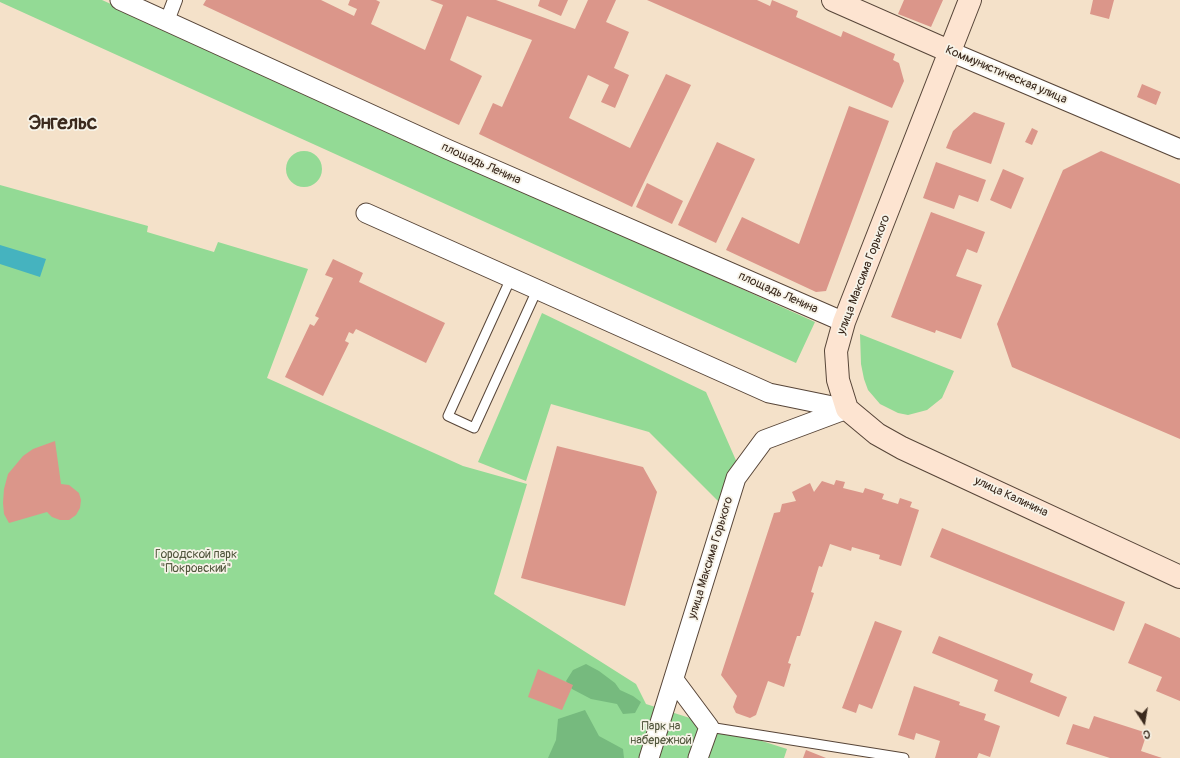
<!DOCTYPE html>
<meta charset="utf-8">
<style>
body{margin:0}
#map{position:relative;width:1180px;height:758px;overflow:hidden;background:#f4e1c9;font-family:Pangolin,sans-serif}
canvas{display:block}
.north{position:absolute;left:1124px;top:702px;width:40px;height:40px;-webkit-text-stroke:3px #f7f3e8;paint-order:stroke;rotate:168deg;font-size:11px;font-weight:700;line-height:16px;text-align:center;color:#3b2a1e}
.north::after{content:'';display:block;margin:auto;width:14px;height:18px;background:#3b2a1e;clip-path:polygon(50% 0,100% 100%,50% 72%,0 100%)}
</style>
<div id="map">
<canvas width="1180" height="758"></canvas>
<div class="north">С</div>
</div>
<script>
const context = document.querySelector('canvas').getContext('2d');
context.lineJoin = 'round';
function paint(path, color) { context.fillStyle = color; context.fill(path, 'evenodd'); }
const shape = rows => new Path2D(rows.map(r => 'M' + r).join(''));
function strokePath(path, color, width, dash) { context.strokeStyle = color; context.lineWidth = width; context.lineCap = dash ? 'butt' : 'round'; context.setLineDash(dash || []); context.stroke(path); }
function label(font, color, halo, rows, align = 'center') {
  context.font = font + ' Pangolin,sans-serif'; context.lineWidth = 3.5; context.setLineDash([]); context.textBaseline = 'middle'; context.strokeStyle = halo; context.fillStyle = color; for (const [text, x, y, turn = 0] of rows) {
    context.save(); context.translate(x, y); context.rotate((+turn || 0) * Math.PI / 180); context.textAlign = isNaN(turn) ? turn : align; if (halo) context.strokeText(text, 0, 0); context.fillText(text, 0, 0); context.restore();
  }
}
paint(shape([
 [0,0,102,0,815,322,796,363,0,2],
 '286 169a18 18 0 1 1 36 0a18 18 0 1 1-36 0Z',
 [0,185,148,226,147,232,214,252,218,242,308,269,267,378,463,466,527,484,494,594,636,684,646,704,787,749,784,758,0,758],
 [542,313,706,392,738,465,723,506,649,432,551,404,526,481,478,462],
 [860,334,954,371,942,398,927,410,908,415,898,413,880,404,868,390,864,379,861,364]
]), '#93da95');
paint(shape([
 [586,664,599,671,615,683,620,690,633,696,641,702,635,713,623,714,617,704,591,699,572,689,566,681,573,670],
 [585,710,599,736,623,749,624,758,548,758,556,740,558,719]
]), '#76ba7e');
paint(shape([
 [0,245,46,259,40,277,0,264]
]), '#45b3bf');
paint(shape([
 [206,0,321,0,354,16,357,9,348,5,350,0,376,0,380,2,371,24,425,50,443,5,430,0,496,0,575,29,588,0,616,0,606,22,629,32,614,68,629,75,615,108,601,102,609,85,588,75,569,118,630,148,666,74,691,85,632,207,479,134,493,103,502,107,532,40,467,16,450,60,482,76,459,125,203,5],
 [540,0,568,0,561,16,538,6],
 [647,0,757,0,770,6,772,0,798,11,796,17,841,37,843,31,895,54,893,60,899,63,904,81,892,108],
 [904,0,943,0,931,27,898,14],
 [1093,0,1114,0,1109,19,1090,14],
 [1142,84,1161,92,1156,105,1137,97],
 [849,106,889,121,826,291,816,292,726,250,742,217,799,244],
 [974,112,1005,123,991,164,946,148,953,131],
 [1032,128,1038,131,1032,145,1025,142],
 [717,142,755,159,716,243,678,225],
 [1101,151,1180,184,1180,439,1012,367,997,324,1063,170],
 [936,162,986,180,978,202,959,195,954,209,923,198],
 [1003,169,1024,178,1011,209,990,200],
 [647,183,683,201,672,224,636,207],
 [931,212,985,232,977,253,967,249,956,276,982,285,961,339,936,330,935,333,891,317],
 [333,259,363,273,359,282,445,323,426,363,356,329,353,334,349,332,345,341,349,343,323,396,285,377,310,324,314,326,319,318,315,316,333,278,325,275],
 [55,441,61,484,69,485,79,493,81,500,80,508,76,515,69,520,60,520,52,517,47,512,9,523,4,514,3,503,4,489,8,474,23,456,33,449],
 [557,446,643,467,657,492,625,606,521,578],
 [836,480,845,482,843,488,863,493,865,488,884,494,882,499,898,504,900,498,912,502,910,507,919,510,901,566,879,559,880,555,852,547,851,551,830,544,822,567,819,566,811,592,814,593,800,636,797,636,788,663,791,664,784,687,768,681,756,715,750,718,736,713,733,707,737,696,721,675,774,513,780,512,782,504,796,501,792,492,810,483,814,492,822,481,834,485],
 [942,528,1125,602,1114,631,930,557],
 [875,621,902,631,872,709,859,704,856,713,842,708],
 [1145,623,1180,638,1180,701,1156,691,1162,677,1128,663],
 [939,636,1033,674,1030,682,1067,697,1059,717,994,691,998,680,932,653],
 [538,669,573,685,562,710,528,697],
 [914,686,960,702,959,705,986,714,984,720,1000,726,990,757,979,753,977,758,935,758,940,741,916,733,914,740,898,735],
 [1094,716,1147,733,1141,751,1162,758,1110,758,1066,744,1073,724,1089,729],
 [806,750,826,758,803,758]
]), '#db968a');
const service = shape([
 [511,278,448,416,474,428,537,290],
 [709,727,904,758]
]);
const pedestrian = shape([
 [167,21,175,0]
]);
const minor = shape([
 [120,0,447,149,844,322],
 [951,52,1180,149],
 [366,213,769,393,847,409],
 [674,680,709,727,698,758],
 [649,758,736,478,764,440,847,409]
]);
const secondary = shape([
 [833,0,951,52],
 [970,0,844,322,836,351,838,380,847,409,877,434,902,448,1180,577]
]);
strokePath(service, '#574538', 11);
strokePath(pedestrian, '#574538', 16);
strokePath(minor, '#574538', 21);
strokePath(secondary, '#574538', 24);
strokePath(service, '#fff', 9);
strokePath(pedestrian, '#fff', 14);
strokePath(minor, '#fff', 19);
strokePath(secondary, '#fde4d1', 22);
label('12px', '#3b2a1e', '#f7f3e8', [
 ["Коммунистическая улица",1006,75,23],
 ["площадь Ленина",481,164,24],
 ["улица Максима Горького",864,275,-69],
 ["площадь Ленина",778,293,24],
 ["улица Калинина",1011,497,25],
 ["улица Максима Горького",711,558,-73]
]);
label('12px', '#51563c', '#f7f3e8', [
 ["Городской парк",196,555],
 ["\"Покровский\"",196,569],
 ["Парк на",661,727],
 ["набережной",661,741]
]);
label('bold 20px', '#3b2a1e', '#f7f3e8', [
 ["Энгельс",63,124]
]);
</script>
